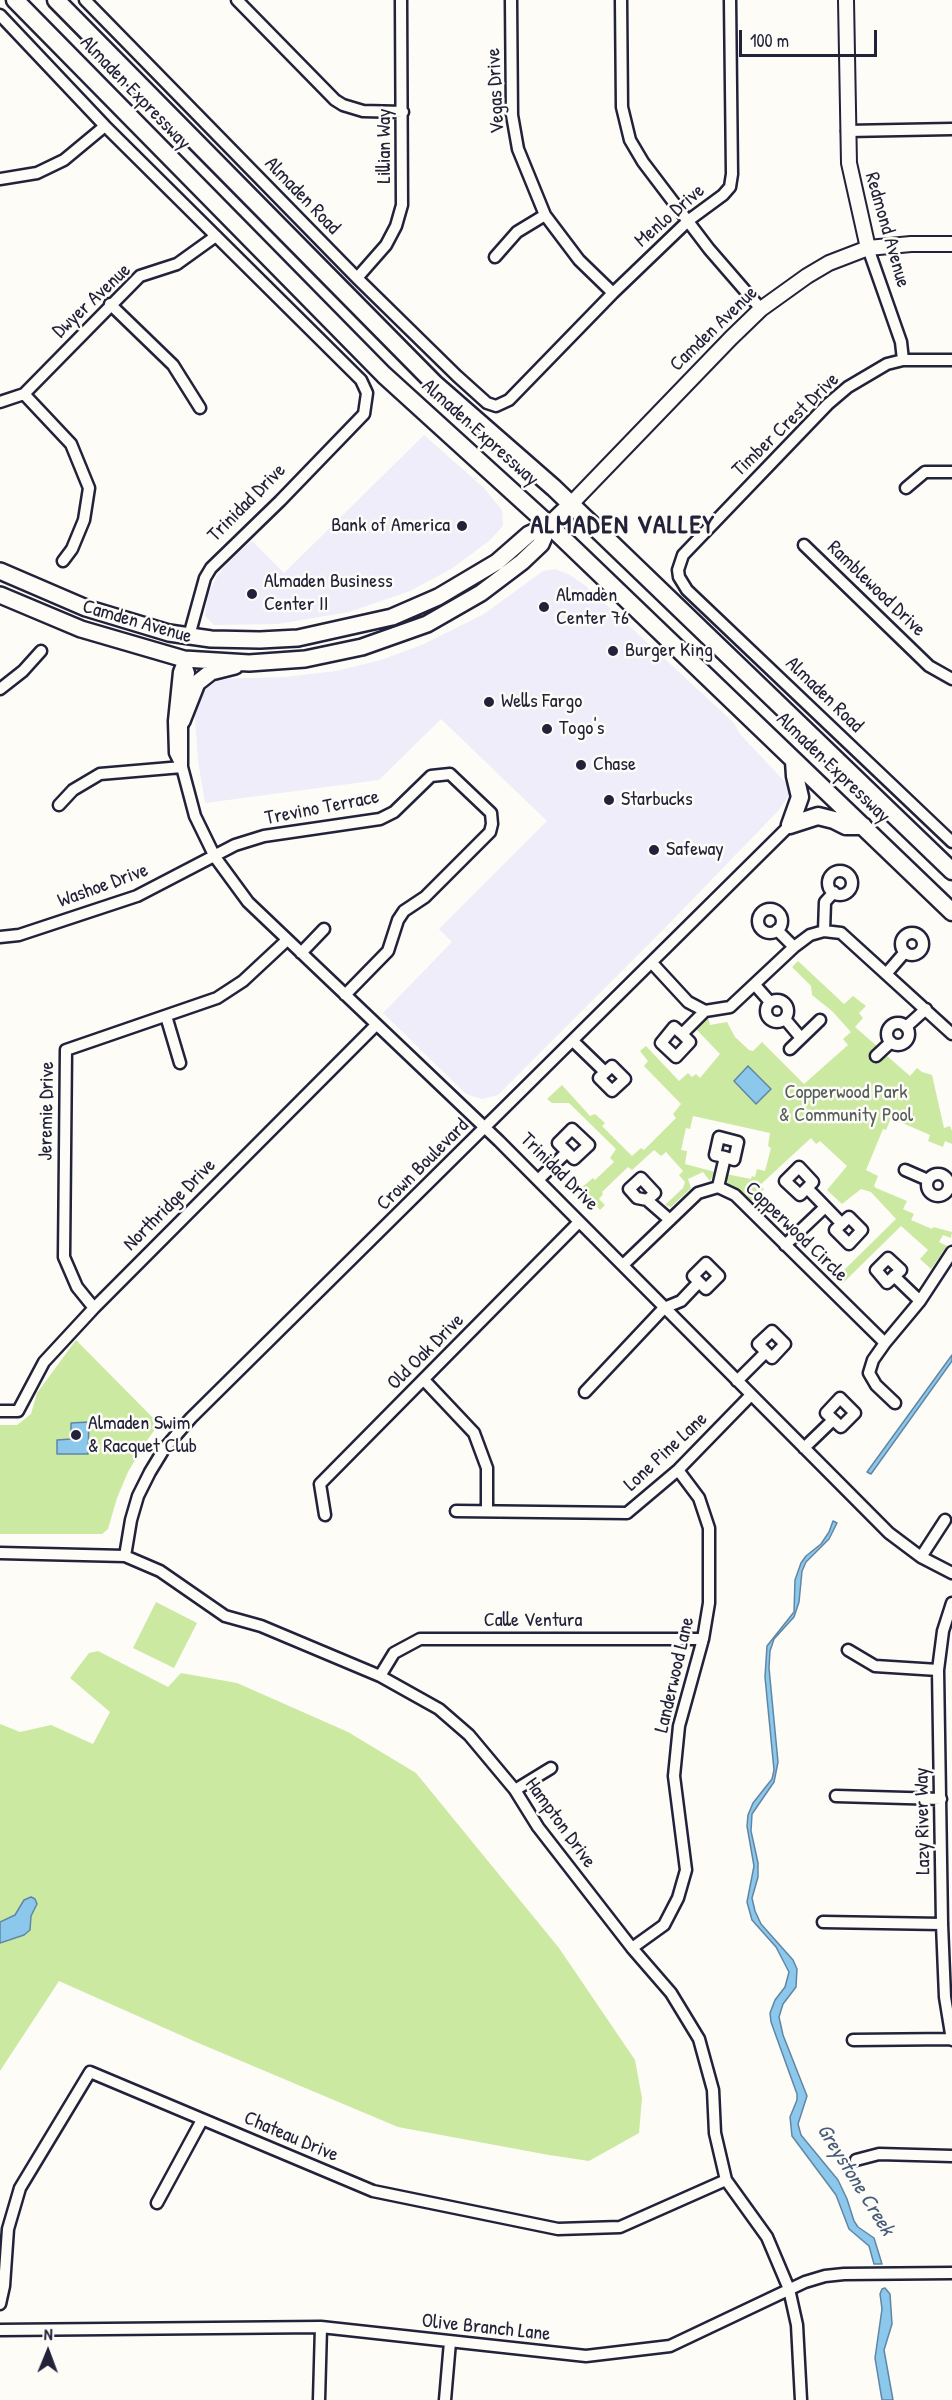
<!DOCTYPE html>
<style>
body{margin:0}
#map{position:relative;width:952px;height:2400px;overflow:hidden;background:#fdfcf7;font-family:"Patrick Hand",sans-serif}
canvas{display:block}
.north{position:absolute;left:18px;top:2322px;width:60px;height:60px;-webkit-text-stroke:4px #fdfcf7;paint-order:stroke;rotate:1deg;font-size:16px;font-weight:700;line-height:24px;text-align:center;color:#22223b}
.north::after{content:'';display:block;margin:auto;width:21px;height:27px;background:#22223b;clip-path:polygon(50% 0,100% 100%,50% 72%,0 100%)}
.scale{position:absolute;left:739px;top:30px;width:138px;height:27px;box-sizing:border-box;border:3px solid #22223b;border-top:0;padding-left:8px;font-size:18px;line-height:21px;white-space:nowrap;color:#22223b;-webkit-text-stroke:4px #fdfcf7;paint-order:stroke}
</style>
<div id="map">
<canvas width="952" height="2400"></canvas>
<div class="north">N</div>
<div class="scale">100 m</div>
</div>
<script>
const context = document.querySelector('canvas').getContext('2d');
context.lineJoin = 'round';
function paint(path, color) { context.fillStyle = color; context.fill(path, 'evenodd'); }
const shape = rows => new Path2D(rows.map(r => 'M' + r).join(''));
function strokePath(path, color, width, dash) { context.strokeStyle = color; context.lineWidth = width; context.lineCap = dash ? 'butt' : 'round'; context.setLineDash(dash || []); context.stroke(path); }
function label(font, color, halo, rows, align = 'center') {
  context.font = font + ' "Patrick Hand",sans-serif'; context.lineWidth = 5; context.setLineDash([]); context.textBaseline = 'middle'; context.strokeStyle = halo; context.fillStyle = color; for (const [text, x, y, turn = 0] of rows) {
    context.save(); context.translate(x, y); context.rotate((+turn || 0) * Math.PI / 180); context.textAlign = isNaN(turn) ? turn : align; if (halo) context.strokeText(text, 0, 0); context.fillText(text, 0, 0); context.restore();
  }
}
paint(shape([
 [424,435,484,488,502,510,503,526,489,541,451,569,410,591,349,612,278,624,214,625,205,616,208,595,217,576,233,556,252,541,284,573],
 [555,569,570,575,586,586,734,723,740,734,785,782,791,793,778,811,661,932,498,1095,482,1099,466,1094,383,1013,452,942,439,929,547,821,441,719,379,780,205,803,198,761,194,700,200,685,213,679,285,677,336,671,381,660,424,644,484,614,543,571]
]), '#efedf9');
paint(shape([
 [798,961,844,1004,853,996,866,1006,859,1013,863,1018,855,1027,878,1047,872,1053,881,1061,887,1056,910,1076,917,1068,922,1072,932,1075,944,1128,950,1126,952,1131,952,1144,945,1141,943,1147,928,1141,930,1135,891,1118,886,1130,883,1129,866,1170,878,1176,874,1186,876,1188,907,1201,903,1209,914,1214,911,1220,932,1229,933,1227,952,1232,951,1238,943,1235,939,1242,947,1246,931,1269,920,1259,928,1250,901,1226,843,1283,837,1277,896,1219,871,1192,861,1189,842,1204,827,1190,847,1166,820,1141,816,1144,811,1138,760,1185,764,1189,750,1202,725,1181,726,1174,751,1179,752,1176,755,1177,757,1169,765,1171,771,1148,768,1146,770,1133,693,1116,690,1129,686,1128,681,1150,687,1151,685,1164,715,1172,710,1181,703,1172,688,1179,691,1188,671,1207,665,1205,683,1188,685,1182,679,1175,683,1171,666,1152,661,1156,654,1150,632,1170,628,1167,602,1192,603,1194,599,1199,605,1205,600,1210,580,1189,593,1178,595,1180,614,1162,610,1158,616,1149,569,1103,552,1103,547,1099,562,1085,590,1116,595,1114,605,1123,602,1126,632,1156,641,1148,644,1150,676,1118,673,1114,681,1104,644,1066,648,1061,640,1051,646,1046,679,1081,688,1073,692,1077,696,1074,700,1078,720,1054,695,1028,703,1018,708,1017,710,1025,727,1022,735,1037,749,1050,753,1051,762,1042,804,1084,848,1045,843,1039,851,1032,832,1011,812,995,811,986,792,967],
 [76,1340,159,1424,145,1443,128,1472,117,1498,108,1529,102,1534,0,1534,0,1425,17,1425,31,1414,37,1393],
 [156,1602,197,1623,174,1668,133,1648],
 [98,1651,168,1687,181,1673,237,1683,348,1732,416,1773,559,1948,635,2060,642,2098,639,2133,589,2161,549,2155,398,2127,196,2042,59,1981,0,2071,0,1724,20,1732,51,1725,93,1744,110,1712,70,1678,89,1653]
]), '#cbe9a1');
const water = shape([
 [748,1066,771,1089,756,1104,734,1081,748,1066],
 [952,1355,952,1361,871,1474,867,1472,952,1355],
 [89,1422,88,1454,57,1454,57,1440,71,1439,71,1423,89,1422],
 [833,1521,837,1523,829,1539,806,1562,802,1571,799,1602,794,1617,774,1639,770,1651,769,1668,778,1762,774,1782,752,1814,751,1831,758,1863,758,1877,752,1898,755,1911,761,1924,793,1960,797,1969,796,1987,783,2004,779,2017,783,2035,807,2096,798,2124,801,2135,838,2180,847,2199,854,2221,858,2227,874,2238,882,2264,874,2264,869,2246,849,2229,836,2195,792,2136,790,2117,797,2100,797,2094,771,2022,770,2013,775,2000,785,1987,789,1972,776,1947,752,1920,747,1902,754,1866,747,1826,748,1815,753,1803,772,1779,774,1770,765,1677,767,1646,794,1612,795,1580,801,1563,806,1556,821,1544,829,1532,833,1521],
 [31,1897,35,1899,37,1904,31,1916,30,1930,24,1935,0,1943,0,1922,15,1915,24,1900,31,1897],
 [885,2288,890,2294,892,2324,884,2350,893,2400,882,2400,875,2358,882,2309,880,2294,882,2289,885,2288]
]);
paint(water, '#8bc8eb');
strokePath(water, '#6186a5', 1.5);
const minor = shape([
 [85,0,357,278,457,376,487,403,496,406,509,400,613,293,689,220,723,195,730,187,732,174,730,0],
 [237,0,335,100,343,105,363,111,403,112],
 [511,0,512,115,518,149,545,215,579,260,613,293],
 [621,0,622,107,630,140,643,162,709,249,761,309],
 [0,15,105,126,361,380,367,393,364,414,280,501,211,568,205,578,189,636],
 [847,131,952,129],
 [0,179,37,173,64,160,105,126],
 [868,248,901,342,903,360],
 [495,257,517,232,545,215],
 [357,278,386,245,396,226,402,205,401,0],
 [110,304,173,365,200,408],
 [952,360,903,360,887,364,848,387,828,404,683,555,678,570,679,577,687,590,952,842],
 [24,394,71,444,89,488,84,520,72,549,63,561],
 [0,402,24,394,140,276,177,264,216,236],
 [906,488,925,472,952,472],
 [804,545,929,666,952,679],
 [184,659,179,672,174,721,175,753,182,767,195,816,215,857,248,902,499,1141,889,1533,921,1557,952,1573],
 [0,689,23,671,41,651],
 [182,766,182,721,189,673,184,659],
 [59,805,73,790,100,774,182,767],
 '828 883a12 12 0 1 1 24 0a12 12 0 1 1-24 0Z',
 '758 921a12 12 0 1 1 24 0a12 12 0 1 1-24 0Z',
 [777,930,794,947],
 [824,931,825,902,834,892],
 '901 944a11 11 0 1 1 22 0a11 11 0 1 1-22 0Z',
 [0,937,19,935,137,896,235,845,264,836,380,819,394,812,431,776,450,774,491,813,492,824,490,832,425,897,404,911,398,920,388,951,345,995],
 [301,953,324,929],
 [652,963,688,1002,705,1011,730,1007,794,947,810,935,824,931,841,933,952,1034],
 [886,974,905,952],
 [755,985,770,1002],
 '766 1011a11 11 0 1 1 22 0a11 11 0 1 1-22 0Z',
 [166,1016,180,1063],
 [785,1019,801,1038],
 '887 1034a11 11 0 1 1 22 0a11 11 0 1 1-22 0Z',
 [906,1027,926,1009],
 [682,1034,674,1027,661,1043,676,1057,690,1042,682,1034,705,1011],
 [573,1041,605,1072],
 [790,1049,820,1020],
 [876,1056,891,1042],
 [612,1066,625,1079,612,1091,599,1078,612,1066],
 [572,1129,589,1145,574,1159,558,1143,572,1129],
 [799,1167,813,1182,800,1195,785,1181,799,1167],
 [905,1170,928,1180],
 '927 1185a11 11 0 1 1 22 0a11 11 0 1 1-22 0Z',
 [538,1180,567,1152],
 [718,1187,725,1157,734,1160,738,1142,719,1137,715,1155,725,1157],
 [807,1188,842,1224],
 [647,1200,655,1193,641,1178,629,1189,637,1198,647,1200,670,1220],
 [849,1217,862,1230,849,1244,835,1230,849,1217],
 [785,1245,825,1207],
 [888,1258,901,1270,887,1283,876,1270,888,1258],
 [623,1265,698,1193,718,1187,735,1195,885,1343,920,1301,952,1252],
 [894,1276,920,1301],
 [94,1308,77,1287,64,1257,66,1050,217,998,243,981,287,940],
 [772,1331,785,1344,772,1358,758,1344,772,1331],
 [885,1343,873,1360,869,1373,876,1385,895,1403],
 [424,1380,474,1433,487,1468,487,1511],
 [737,1381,766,1352],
 [585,1392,664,1308,681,1301,699,1282,693,1276,706,1263,719,1276,706,1289,699,1282],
 [840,1398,855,1413,841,1427,826,1413,840,1398],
 [0,1411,18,1411,44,1362,94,1308,376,1025],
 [804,1448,833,1420],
 [456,1511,627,1513,678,1470,751,1395],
 [325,1515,320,1484,579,1222],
 [0,1553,125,1556,160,1571,225,1616,261,1626,380,1676,439,1709,469,1735,515,1790,538,1827,632,1948,671,1993,699,2039,713,2090,715,2133,726,2180,767,2237,789,2289,797,2325,801,2400],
 [125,1556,131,1520,138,1496,150,1472,164,1449,191,1418,790,825],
 [921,1557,945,1520],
 [952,1603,943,1631,938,1670,942,1924,945,1997,952,2040],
 [848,1650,875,1666,938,1670],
 [380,1676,394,1653,420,1639,703,1639],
 [515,1790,551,1768],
 [836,1796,941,1799],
 [823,1922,942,1924],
 [632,1948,664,1925,678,1898,686,1870,674,1776,679,1726,703,1639,709,1603,709,1528,699,1498,678,1470],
 [853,2040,952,2039],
 [856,2160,879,2154,952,2156],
 [157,2203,202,2120],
 [0,2304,4,2286,8,2229,20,2188,90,2072,373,2191,558,2229,620,2227,726,2180],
 [0,2330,321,2327,586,2356,670,2346,805,2282,825,2276,844,2274,952,2273],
 [319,2400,321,2327],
 [445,2400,450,2342]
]);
const tertiary = shape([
 [846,0,849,163,868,248],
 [571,504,731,338,761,309,807,276,829,263,868,248,911,244,952,244]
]);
const secondary = shape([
 [0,571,86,608,169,633,211,639,260,640,298,638,392,617,438,597,497,562,529,534,549,525,571,504],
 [0,595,81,629,184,659,249,663,305,659,362,647,427,624,481,593,522,562,541,544,549,525],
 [182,721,197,683,211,672,235,666]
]);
const primary = shape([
 [15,0,384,375,549,525,952,912],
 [56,0,435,384,554,488,952,871],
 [790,825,818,816,834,820,846,826,863,826],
 [790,825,800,797,795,776,794,761]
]);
strokePath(minor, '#22223b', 15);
strokePath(tertiary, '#22223b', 18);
strokePath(secondary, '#22223b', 20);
strokePath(primary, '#22223b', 21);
strokePath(minor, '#fdfcf7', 10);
strokePath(tertiary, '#fdfcf7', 14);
strokePath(secondary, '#fdfcf7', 15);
strokePath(primary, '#fdfcf7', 16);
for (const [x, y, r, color] of [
 [462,526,6,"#22223b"],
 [252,594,6,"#22223b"],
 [544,607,6,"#22223b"],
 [613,651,6,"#22223b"],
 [489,702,6,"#22223b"],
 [547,729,6,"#22223b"],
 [581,765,6,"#22223b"],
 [609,800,6,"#22223b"],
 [654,850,6,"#22223b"],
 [76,1435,6,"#22223b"]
]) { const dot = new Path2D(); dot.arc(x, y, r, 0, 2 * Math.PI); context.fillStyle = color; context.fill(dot); strokePath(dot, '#fdfcf7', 2); }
label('20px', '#22223b', '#fdfcf7', [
 ["Vegas Drive",496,91,-93],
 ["Almaden Expressway",135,93,46],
 ["Lillian Way",385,146,-90],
 ["Almaden Road",302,196,46],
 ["Menlo Drive",670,216,-41],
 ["Redmond Avenue",887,230,74],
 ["Dwyer Avenue",92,301,-43],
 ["Camden Avenue",714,329,-44],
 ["Timber Crest Drive",786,425,-44],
 ["Almaden Expressway",480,433,42],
 ["Trinidad Drive",247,503,-45],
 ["Ramblewood Drive",876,589,44],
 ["Camden Avenue",137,622,16],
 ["Almaden Road",824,695,44],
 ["Almaden Expressway",833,768,44],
 ["Trevino Terrace",322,808,-11],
 ["Washoe Drive",103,886,-20],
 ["Jeremie Drive",47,1111,-89],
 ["Crown Boulevard",423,1165,-45],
 ["Trinidad Drive",559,1172,45],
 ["Northridge Drive",170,1205,-45],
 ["Copperwood Circle",796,1232,44],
 ["Old Oak Drive",426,1352,-45],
 ["Lone Pine Lane",666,1452,-43],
 ["Calle Ventura",533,1621],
 ["Landerwood Lane",675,1675,-77],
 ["Lazy River Way",923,1821,-91],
 ["Hampton Drive",560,1823,54],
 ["Chateau Drive",291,2137,23],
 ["Olive Branch Lane",486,2328,6]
]);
label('20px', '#22223b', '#fdfcf7', [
 ["Bank of America",450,526,"right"],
 ["Almaden Business",264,582],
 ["Center II",264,605],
 ["Almaden",556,596],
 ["Center 76",556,619],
 ["Burger King",625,651],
 ["Wells Fargo",501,702],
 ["Togo's",559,729],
 ["Chase",593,765],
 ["Starbucks",621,800],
 ["Safeway",666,850],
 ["Almaden Swim",88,1424],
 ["& Racquet Club",88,1447]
], 'left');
label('20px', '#555e5a', '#fdfcf7', [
 ["Copperwood Park",846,1093],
 ["& Community Pool",846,1116]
]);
label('italic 21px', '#475c79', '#fdfcf7', [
 ["Greystone Creek",855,2180,58]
]);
context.letterSpacing = '1.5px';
label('bold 26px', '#22223b', '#fdfcf7', [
 ["ALMADEN VALLEY",623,526]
]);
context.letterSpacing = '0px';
</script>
